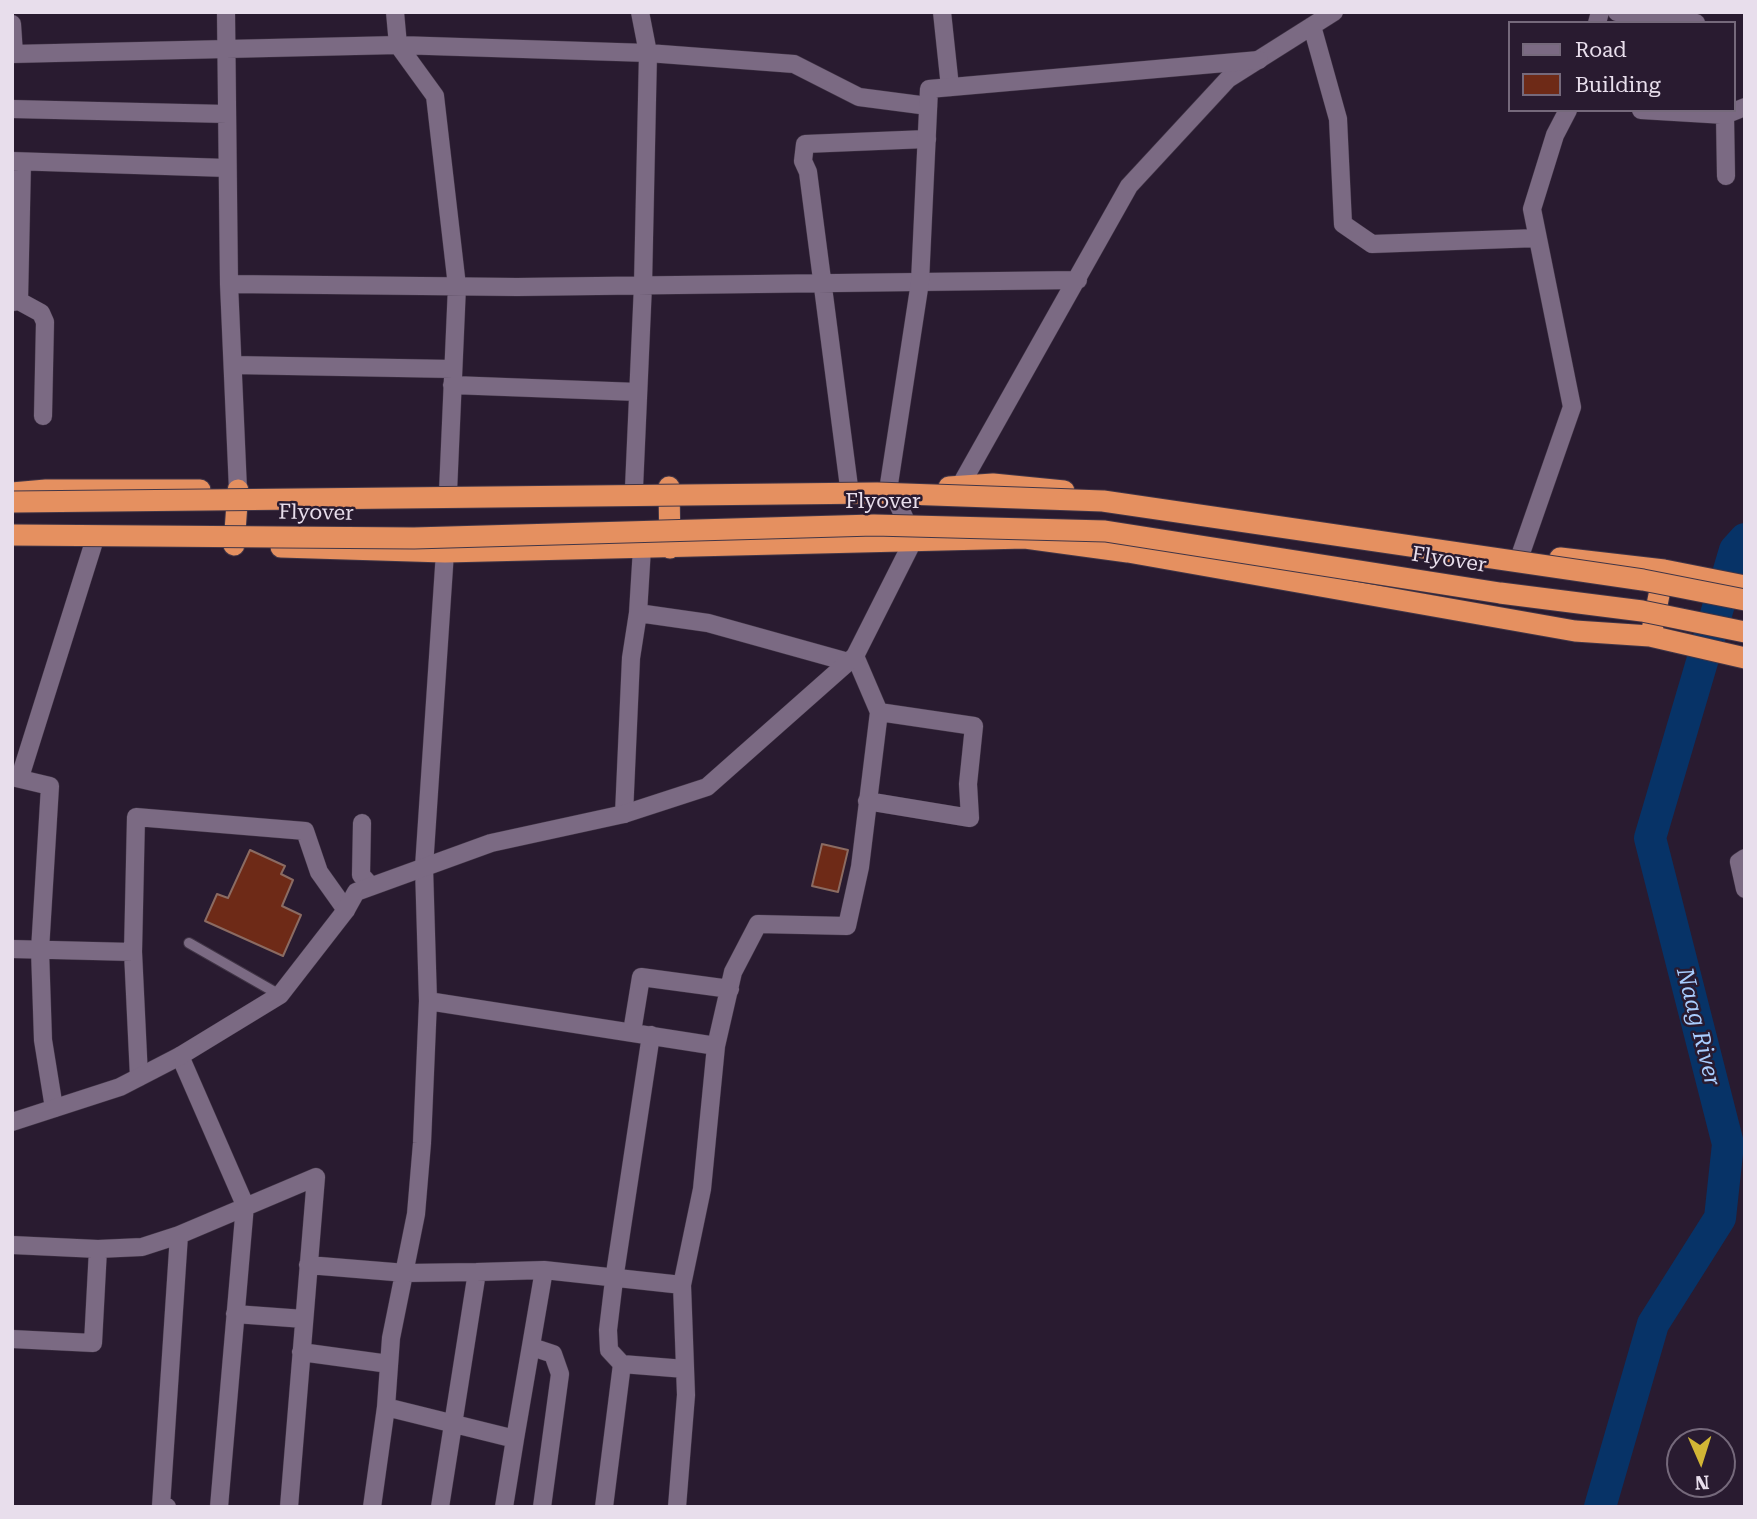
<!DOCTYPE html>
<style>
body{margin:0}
#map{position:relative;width:1757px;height:1519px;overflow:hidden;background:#291b30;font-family:"Roboto Serif",serif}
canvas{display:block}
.frame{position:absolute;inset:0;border:14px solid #e8deec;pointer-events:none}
.legend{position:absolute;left:1508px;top:21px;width:228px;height:91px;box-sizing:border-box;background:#291b30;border:2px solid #75697b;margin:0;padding:9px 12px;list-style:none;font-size:21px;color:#e8deec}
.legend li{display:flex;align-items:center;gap:14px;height:35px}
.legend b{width:35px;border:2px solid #75697b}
.north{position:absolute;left:1666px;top:1428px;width:70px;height:70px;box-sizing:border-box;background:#291b30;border:2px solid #75697b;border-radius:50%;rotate:177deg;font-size:19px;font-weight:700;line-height:28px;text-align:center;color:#e8deec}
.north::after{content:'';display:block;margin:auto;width:24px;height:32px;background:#d2b635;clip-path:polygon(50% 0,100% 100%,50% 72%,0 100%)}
</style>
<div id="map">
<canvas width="1757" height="1519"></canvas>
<div class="frame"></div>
<ul class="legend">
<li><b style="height:9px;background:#7b6a83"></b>Road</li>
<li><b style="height:19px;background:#6e2a17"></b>Building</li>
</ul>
<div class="north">N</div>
</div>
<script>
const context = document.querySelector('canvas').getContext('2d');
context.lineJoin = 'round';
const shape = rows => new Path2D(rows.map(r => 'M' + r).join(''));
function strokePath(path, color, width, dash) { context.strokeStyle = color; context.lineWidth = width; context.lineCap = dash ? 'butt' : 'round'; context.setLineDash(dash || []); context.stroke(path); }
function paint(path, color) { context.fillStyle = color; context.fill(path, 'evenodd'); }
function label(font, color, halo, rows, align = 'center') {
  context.font = font + ' "Roboto Serif",serif'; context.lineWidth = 5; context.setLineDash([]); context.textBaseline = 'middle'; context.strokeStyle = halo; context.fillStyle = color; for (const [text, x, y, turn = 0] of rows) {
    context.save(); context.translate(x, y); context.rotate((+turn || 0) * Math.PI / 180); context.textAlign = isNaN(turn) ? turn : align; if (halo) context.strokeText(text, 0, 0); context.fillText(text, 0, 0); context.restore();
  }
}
strokePath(shape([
 [1600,1507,1653,1324,1720,1218,1728,1144,1650,838,1735,550,1745,539]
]), '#073367', 32);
const building = shape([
 [822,844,848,850,838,892,812,886,822,844],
 [250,850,285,866,281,874,293,880,282,906,301,915,283,956,205,921,217,894,228,898,250,850]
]);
paint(building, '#6e2a17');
strokePath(building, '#8b6b62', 2);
const lane = shape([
 [189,943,280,995]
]);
const street = shape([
 [226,12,229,284,238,490],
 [395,12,398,45,435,96,457,286,448,492],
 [640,12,648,53,794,64,859,97,928,106],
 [942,12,950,87],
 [1617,12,1696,23],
 [1597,23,1600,12],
 [12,24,14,54],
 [1312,26,1338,119,1343,224,1372,244,1538,238],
 [12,54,398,45,648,53,643,285,634,488],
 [12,109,227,114],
 [1641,110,1725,115,1724,110],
 [12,161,227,168],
 [1726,176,1725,115,1745,107],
 [229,284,517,287,1078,280],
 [19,301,41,313,45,322,43,416],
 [12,302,19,301,22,162],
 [233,365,453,369],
 [452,385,638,392],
 [849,487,808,172,803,161,805,144,927,139],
 [959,488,1129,186,1228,79,1334,12],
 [1521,553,1572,407,1532,209,1555,135,1568,110],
 [638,613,708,623,848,662],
 [12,777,50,786,40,950,43,1040,54,1108],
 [20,777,93,545],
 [867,801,970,818,968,784,974,726,879,712],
 [624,814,631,658,638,613,642,548],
 [362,823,361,875,371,886],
 [1745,858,1739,862,1745,889],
 [12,949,133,952,136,817,305,831,319,872,346,910],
 [133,952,139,1077],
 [428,1001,716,1046],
 [632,1032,641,977,730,989],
 [651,1035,614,1280,608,1330,609,1350,622,1364,685,1369],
 [180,1056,245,1205,219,1507],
 [179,1235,316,1177,289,1507],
 [12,1245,98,1249,142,1247,179,1235,161,1506,167,1507],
 [308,1265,406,1273,477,1272,440,1507],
 [477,1272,544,1270,682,1285],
 [235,1314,304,1319],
 [12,1339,93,1343,98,1249],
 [532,1347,553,1354,560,1374,542,1507],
 [301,1352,389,1364],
 [386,1407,515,1439,504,1507],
 [515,1439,544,1270],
 [372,1507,386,1407,391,1338,416,1214,422,1143,428,1001,424,867,445,552],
 [604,1507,622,1364],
 [677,1507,686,1395,682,1285,702,1189,716,1046,733,972,758,924,847,926,860,867,879,712,855,656]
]);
const secondary = shape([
 [12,1122,120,1087,180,1056,280,995,346,910,356,892,491,843,624,814,707,787,855,656,914,539,889,484,920,282,929,89,1259,60]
]);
const highway = shape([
 [669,487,670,548],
 [949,487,993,484,1064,491],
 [12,493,46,490,200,490],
 [234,545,238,490],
 [281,547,445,552,1025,538,1128,552,1575,631,1650,636,1745,658],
 [1560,558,1664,570,1745,586],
 [1652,630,1664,570]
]);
strokePath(lane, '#413546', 12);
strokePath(street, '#413546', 19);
strokePath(secondary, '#413546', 19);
strokePath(highway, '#413546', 23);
strokePath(lane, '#7b6a83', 10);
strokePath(street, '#7b6a83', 18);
strokePath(secondary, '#7b6a83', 18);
strokePath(highway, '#e59060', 21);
const highwayBridge = shape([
 [12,502,877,493,1103,501,1643,580,1745,600],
 [12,535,414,538,874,525,1105,531,1500,593,1642,611,1745,632]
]);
strokePath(highwayBridge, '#413546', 23, []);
strokePath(highwayBridge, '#e59060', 21);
label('21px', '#e8deec', '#291b30', [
 ["Flyover",883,502],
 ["Flyover",316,513,1],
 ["Flyover",1449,560,9]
]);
label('italic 23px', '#a9cdfe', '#291b30', [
 ["Naag River",1698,1027,76]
]);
</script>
